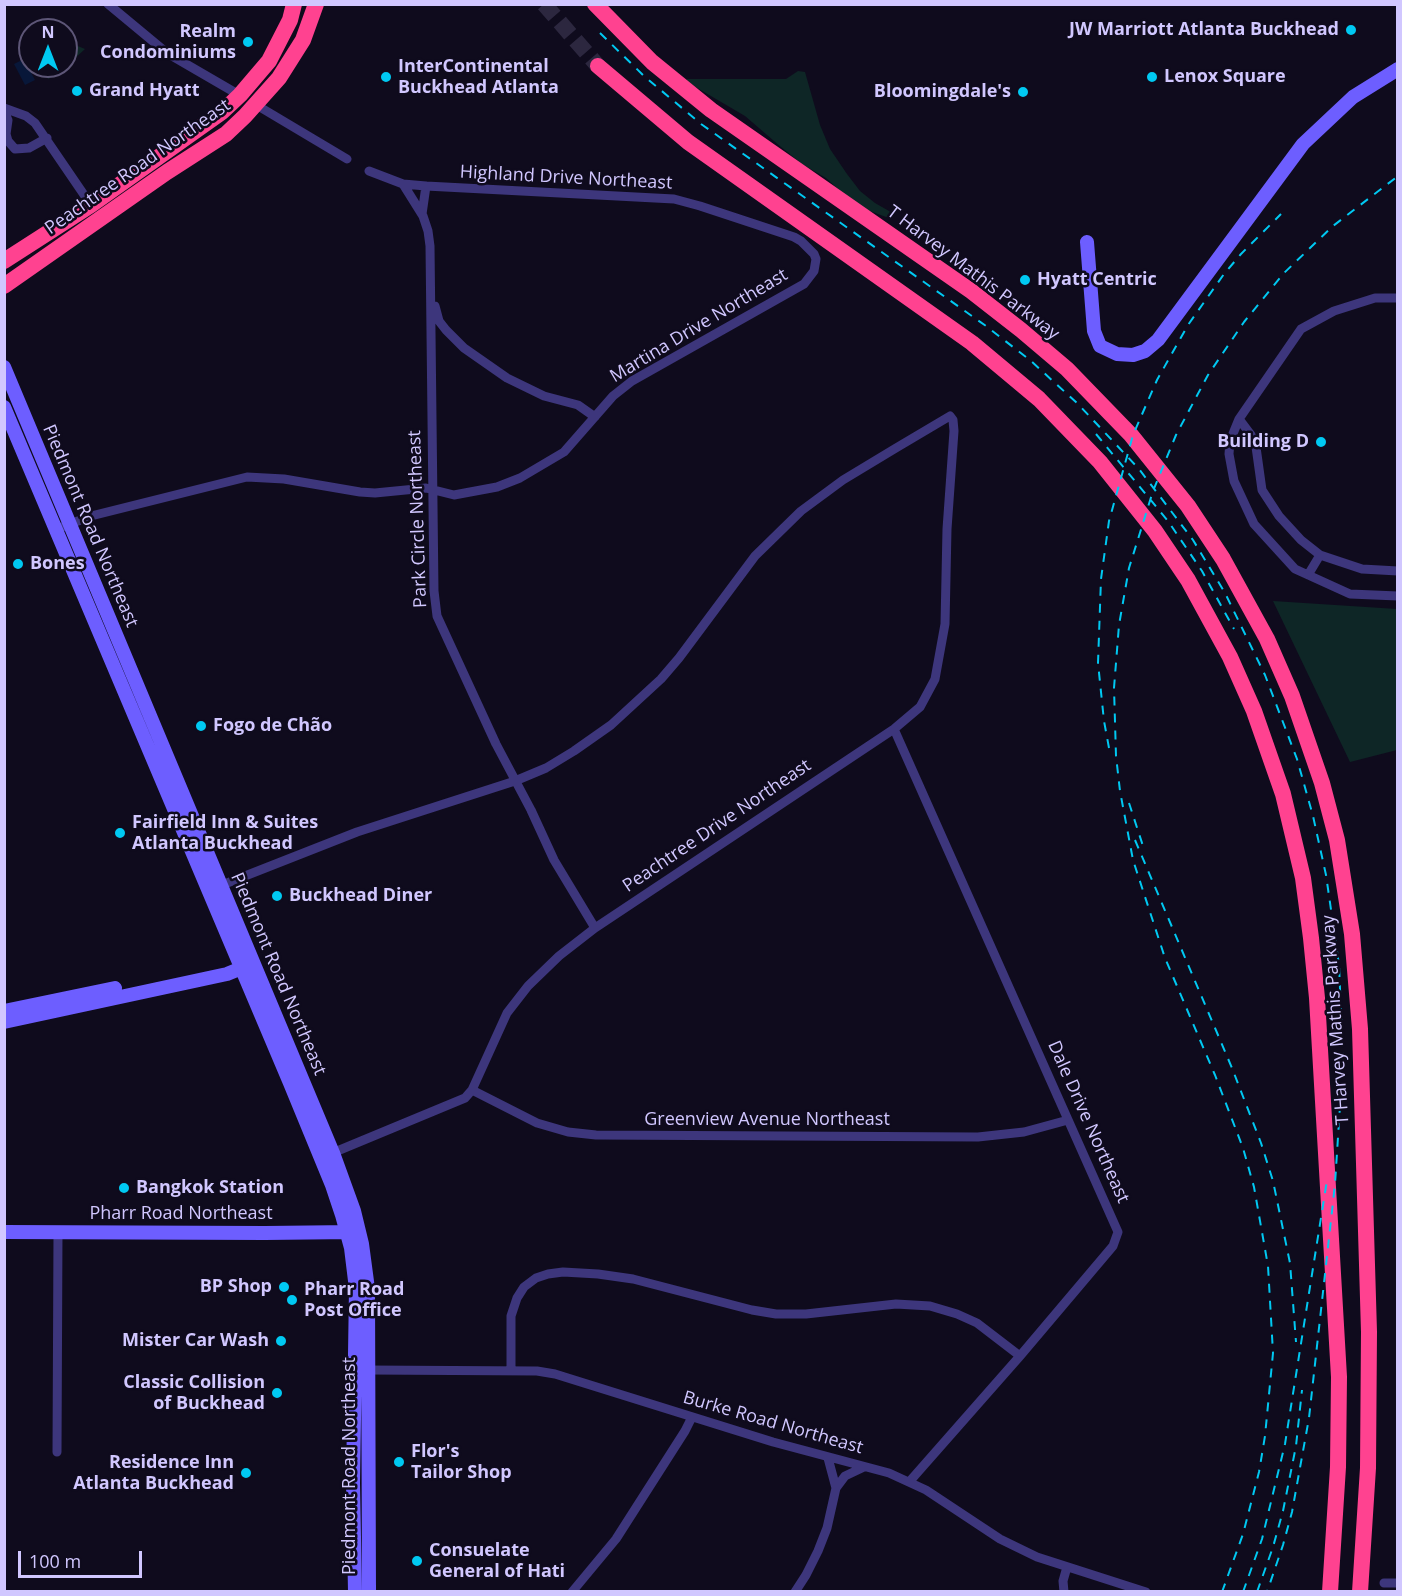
<!DOCTYPE html>
<meta charset="utf-8">
<style>
body{margin:0}
#map{position:relative;width:1402px;height:1596px;overflow:hidden;background:#0f0b1d;font-family:"Open Sans",sans-serif}
canvas{display:block}
.frame{position:absolute;inset:0;border:6px solid #d1c7ff;pointer-events:none}
.north{position:absolute;left:18px;top:18px;width:60px;height:60px;box-sizing:border-box;background:#0f0b1d;border:2px solid #5d5677;border-radius:50%;rotate:0deg;font-size:16px;font-weight:700;line-height:24px;text-align:center;color:#d1c7ff}
.north::after{content:'';display:block;margin:auto;width:21px;height:27px;background:#00c9f2;clip-path:polygon(50% 0,100% 100%,50% 72%,0 100%)}
.scale{position:absolute;left:18px;top:1551px;width:124px;height:27px;box-sizing:border-box;border:3px solid #d1c7ff;border-top:0;padding-left:8px;font-size:18px;line-height:21px;white-space:nowrap;color:#d1c7ff;-webkit-text-stroke:4px #0f0b1d;paint-order:stroke}
</style>
<div id="map">
<canvas width="1402" height="1596"></canvas>
<div class="frame"></div>
<div class="north">N</div>
<div class="scale">100 m</div>
</div>
<script>
const context = document.querySelector('canvas').getContext('2d');
context.lineJoin = 'round';
function paint(path, color) { context.fillStyle = color; context.fill(path, 'evenodd'); }
const shape = rows => new Path2D(rows.map(r => 'M' + r).join(''));
function strokePath(path, color, width, dash) { context.strokeStyle = color; context.lineWidth = width; context.lineCap = dash ? 'butt' : 'round'; context.setLineDash(dash || []); context.stroke(path); }
function label(font, color, halo, rows, align = 'center') {
  context.font = font + ' "Open Sans",sans-serif'; context.lineWidth = 5; context.setLineDash([]); context.textBaseline = 'middle'; context.strokeStyle = halo; context.fillStyle = color; for (const [text, x, y, turn = 0] of rows) {
    context.save(); context.translate(x, y); context.rotate((+turn || 0) * Math.PI / 180); context.textAlign = isNaN(turn) ? turn : align; if (halo) context.strokeText(text, 0, 0); context.fillText(text, 0, 0); context.restore();
  }
}
paint(shape([
 [68,42,85,49,58,74,48,79,44,66,66,66,66,45],
 [798,71,805,72,820,125,830,149,847,174,860,191,875,203,889,211,893,215,889,218,867,210,847,197,826,178,802,164,781,147,745,116,687,82,687,79,786,79],
 [1273,601,1397,609,1397,750,1350,762]
]), '#0e2626');
paint(shape([
 [24,59,35,80,25,85,14,64]
]), '#081739');
strokePath(shape([
 [544,4,598,66]
]), '#2c273f', 16, [16, 8]);
strokePath(shape([
 [108,4,167,53,241,96],
 [253,103,347,159],
 [4,108,26,116,35,123,91,205],
 [4,111,8,120,6,134,8,141,15,149,29,148,47,138],
 [403,184,423,216,428,231,430,246,434,591,437,616,496,744,531,810,554,860,595,928],
 [422,214,426,186],
 [1398,298,1375,298,1334,311,1301,329,1239,419,1230,441,1229,454,1234,481,1254,524,1295,569,1350,594,1398,596],
 [435,306,439,321,446,330,464,348,507,378,544,396,578,405,595,417],
 [1239,419,1251,435,1256,447,1262,490,1279,516,1301,540,1320,555,1362,569,1398,571],
 [57,529,91,516,247,477,284,479,360,492,375,493,426,488,454,495,497,487,520,478,564,452,613,396,632,381,804,284,814,271,816,259,814,254,801,241,794,237,700,206,674,199,426,186,403,184,369,171],
 [1308,575,1320,555],
 [894,729,1118,1232,1113,1246,1020,1356,910,1481],
 [217,887,357,832,515,781,546,768,574,751,611,725,661,679,679,658,755,556,801,511,843,480,896,448,950,416,953,420,954,431,947,529,945,624,935,679,920,707,894,729,595,928,559,956,528,986,507,1013,472,1090,465,1098,330,1154],
 [472,1090,537,1123,568,1132,596,1135,978,1137,1024,1132,1068,1120],
 [368,1370,537,1371,555,1374,773,1442,889,1473,926,1490,1000,1539,1037,1557,1146,1592],
 [511,1371,511,1316,517,1298,524,1287,536,1278,548,1274,563,1272,598,1274,633,1279,752,1310,776,1314,806,1314,896,1304,930,1306,957,1314,977,1323,1020,1356],
 [57,1452,58,1232],
 [828,1458,836,1488],
 [1384,1583,1398,1583],
 [572,1592,616,1539,685,1431,692,1417],
 [795,1592,806,1575,818,1551,827,1528,836,1488,845,1476,864,1467],
 [1064,1592,1063,1581,1067,1567]
]), '#3d367c', 9);
strokePath(shape([
 [1087,242,1094,331,1100,346,1117,354,1133,355,1145,351,1158,340,1303,144,1353,97,1398,69],
 [4,367,333,1153,354,1211,362,1244,368,1289,369,1592],
 [4,407,290,1083,332,1185,342,1215,351,1248,356,1289,353,1483,355,1592],
 [4,1011,115,988],
 [4,1022,227,974,249,965],
 [4,1232,265,1233,352,1232]
]), '#6d5eff', 14);
strokePath(shape([
 [595,4,652,62,711,110,971,291,1021,330,1067,369,1131,435,1188,506,1223,559,1267,639,1292,696,1322,783,1337,840,1352,934,1360,1029,1369,1332,1368,1468,1360,1592],
 [598,66,688,142,972,343,1039,399,1100,462,1155,531,1188,580,1230,657,1254,711,1283,794,1303,878,1311,938,1317,998,1339,1377,1338,1467,1330,1592],
 [4,261,91,205,222,112,240,95,269,61,290,20,294,4],
 [4,286,167,172,226,134,245,116,279,78,303,40,316,4]
]), '#ff4290', 16);
strokePath(shape([
 [600,33,644,76,701,124,986,326,1031,361,1078,404,1139,469,1193,540,1225,593,1265,675,1297,759,1313,816,1326,875,1339,965,1343,1059,1335,1184,1309,1418,1292,1512,1283,1545,1267,1592],
 [1096,434,1168,521,1202,571,1234,629],
 [1109,748,1104,721,1098,663,1101,579,1109,521,1133,435,1157,380,1188,325,1224,274,1241,254,1281,214],
 [1129,803,1143,846],
 [1135,840,1232,1068,1261,1143,1273,1181,1290,1263,1296,1342],
 [1222,1592,1243,1534,1259,1472,1265,1436,1273,1353,1268,1266,1254,1187,1243,1148,1215,1075,1165,958,1133,860,1120,791,1116,756,1114,688,1119,625,1129,568,1153,491,1176,435,1208,375,1244,322,1284,273,1333,226,1398,176],
 [1243,1592,1262,1539,1285,1444,1327,1180],
 [1257,1592,1273,1547,1283,1511,1296,1446,1302,1390]
]), '#00c9f2', 2, [9, 8]);
for (const [x, y, r, color] of [
 [1351,30,6,"#00c9f2"],
 [248,42,6,"#00c9f2"],
 [386,77,6,"#00c9f2"],
 [1152,77,6,"#00c9f2"],
 [77,91,6,"#00c9f2"],
 [1023,92,6,"#00c9f2"],
 [1025,280,6,"#00c9f2"],
 [1321,442,6,"#00c9f2"],
 [18,564,6,"#00c9f2"],
 [201,726,6,"#00c9f2"],
 [120,833,6,"#00c9f2"],
 [277,896,6,"#00c9f2"],
 [124,1188,6,"#00c9f2"],
 [284,1287,6,"#00c9f2"],
 [292,1300,6,"#00c9f2"],
 [281,1341,6,"#00c9f2"],
 [277,1393,6,"#00c9f2"],
 [399,1462,6,"#00c9f2"],
 [246,1473,6,"#00c9f2"],
 [417,1561,6,"#00c9f2"]
]) { const dot = new Path2D(); dot.arc(x, y, r, 0, 2 * Math.PI); context.fillStyle = color; context.fill(dot); strokePath(dot, '#0f0b1d', 2); }
label('bold 18px', '#d1c7ff', '#0f0b1d', [
 ["JW Marriott Atlanta Buckhead",1339,30,"right"],
 ["Realm",236,32,"right"],
 ["Condominiums",236,53,"right"],
 ["InterContinental",398,67],
 ["Buckhead Atlanta",398,88],
 ["Lenox Square",1164,77],
 ["Grand Hyatt",89,91],
 ["Bloomingdale's",1011,92,"right"],
 ["Hyatt Centric",1037,280],
 ["Building D",1309,442,"right"],
 ["Bones",30,564],
 ["Fogo de Chão",213,726],
 ["Fairfield Inn & Suites",132,823],
 ["Atlanta Buckhead",132,844],
 ["Buckhead Diner",289,896],
 ["Bangkok Station",136,1188],
 ["BP Shop",272,1287,"right"],
 ["Pharr Road",304,1290],
 ["Post Office",304,1311],
 ["Mister Car Wash",269,1341,"right"],
 ["Classic Collision",265,1383,"right"],
 ["of Buckhead",265,1404,"right"],
 ["Flor's",411,1452],
 ["Tailor Shop",411,1473],
 ["Residence Inn",234,1463,"right"],
 ["Atlanta Buckhead",234,1484,"right"],
 ["Consuelate",429,1551],
 ["General of Hati",429,1572]
], 'left');
label('18px', '#d1c7ff', '#0f0b1d', [
 ["Peachtree Road Northeast",138,167,-35],
 ["Highland Drive Northeast",566,178,3],
 ["T Harvey Mathis Parkway",973,273,37],
 ["Martina Drive Northeast",699,326,-31],
 ["Park Circle Northeast",418,519,-92],
 ["Piedmont Road Northeast",90,526,67],
 ["Peachtree Drive Northeast",717,826,-34],
 ["Piedmont Road Northeast",278,974,67],
 ["T Harvey Mathis Parkway",1336,1020,-94],
 ["Greenview Avenue Northeast",767,1120],
 ["Dale Drive Northeast",1088,1122,66],
 ["Pharr Road Northeast",181,1214],
 ["Burke Road Northeast",773,1423,16],
 ["Piedmont Road Northeast",350,1466,-90]
]);
</script>
